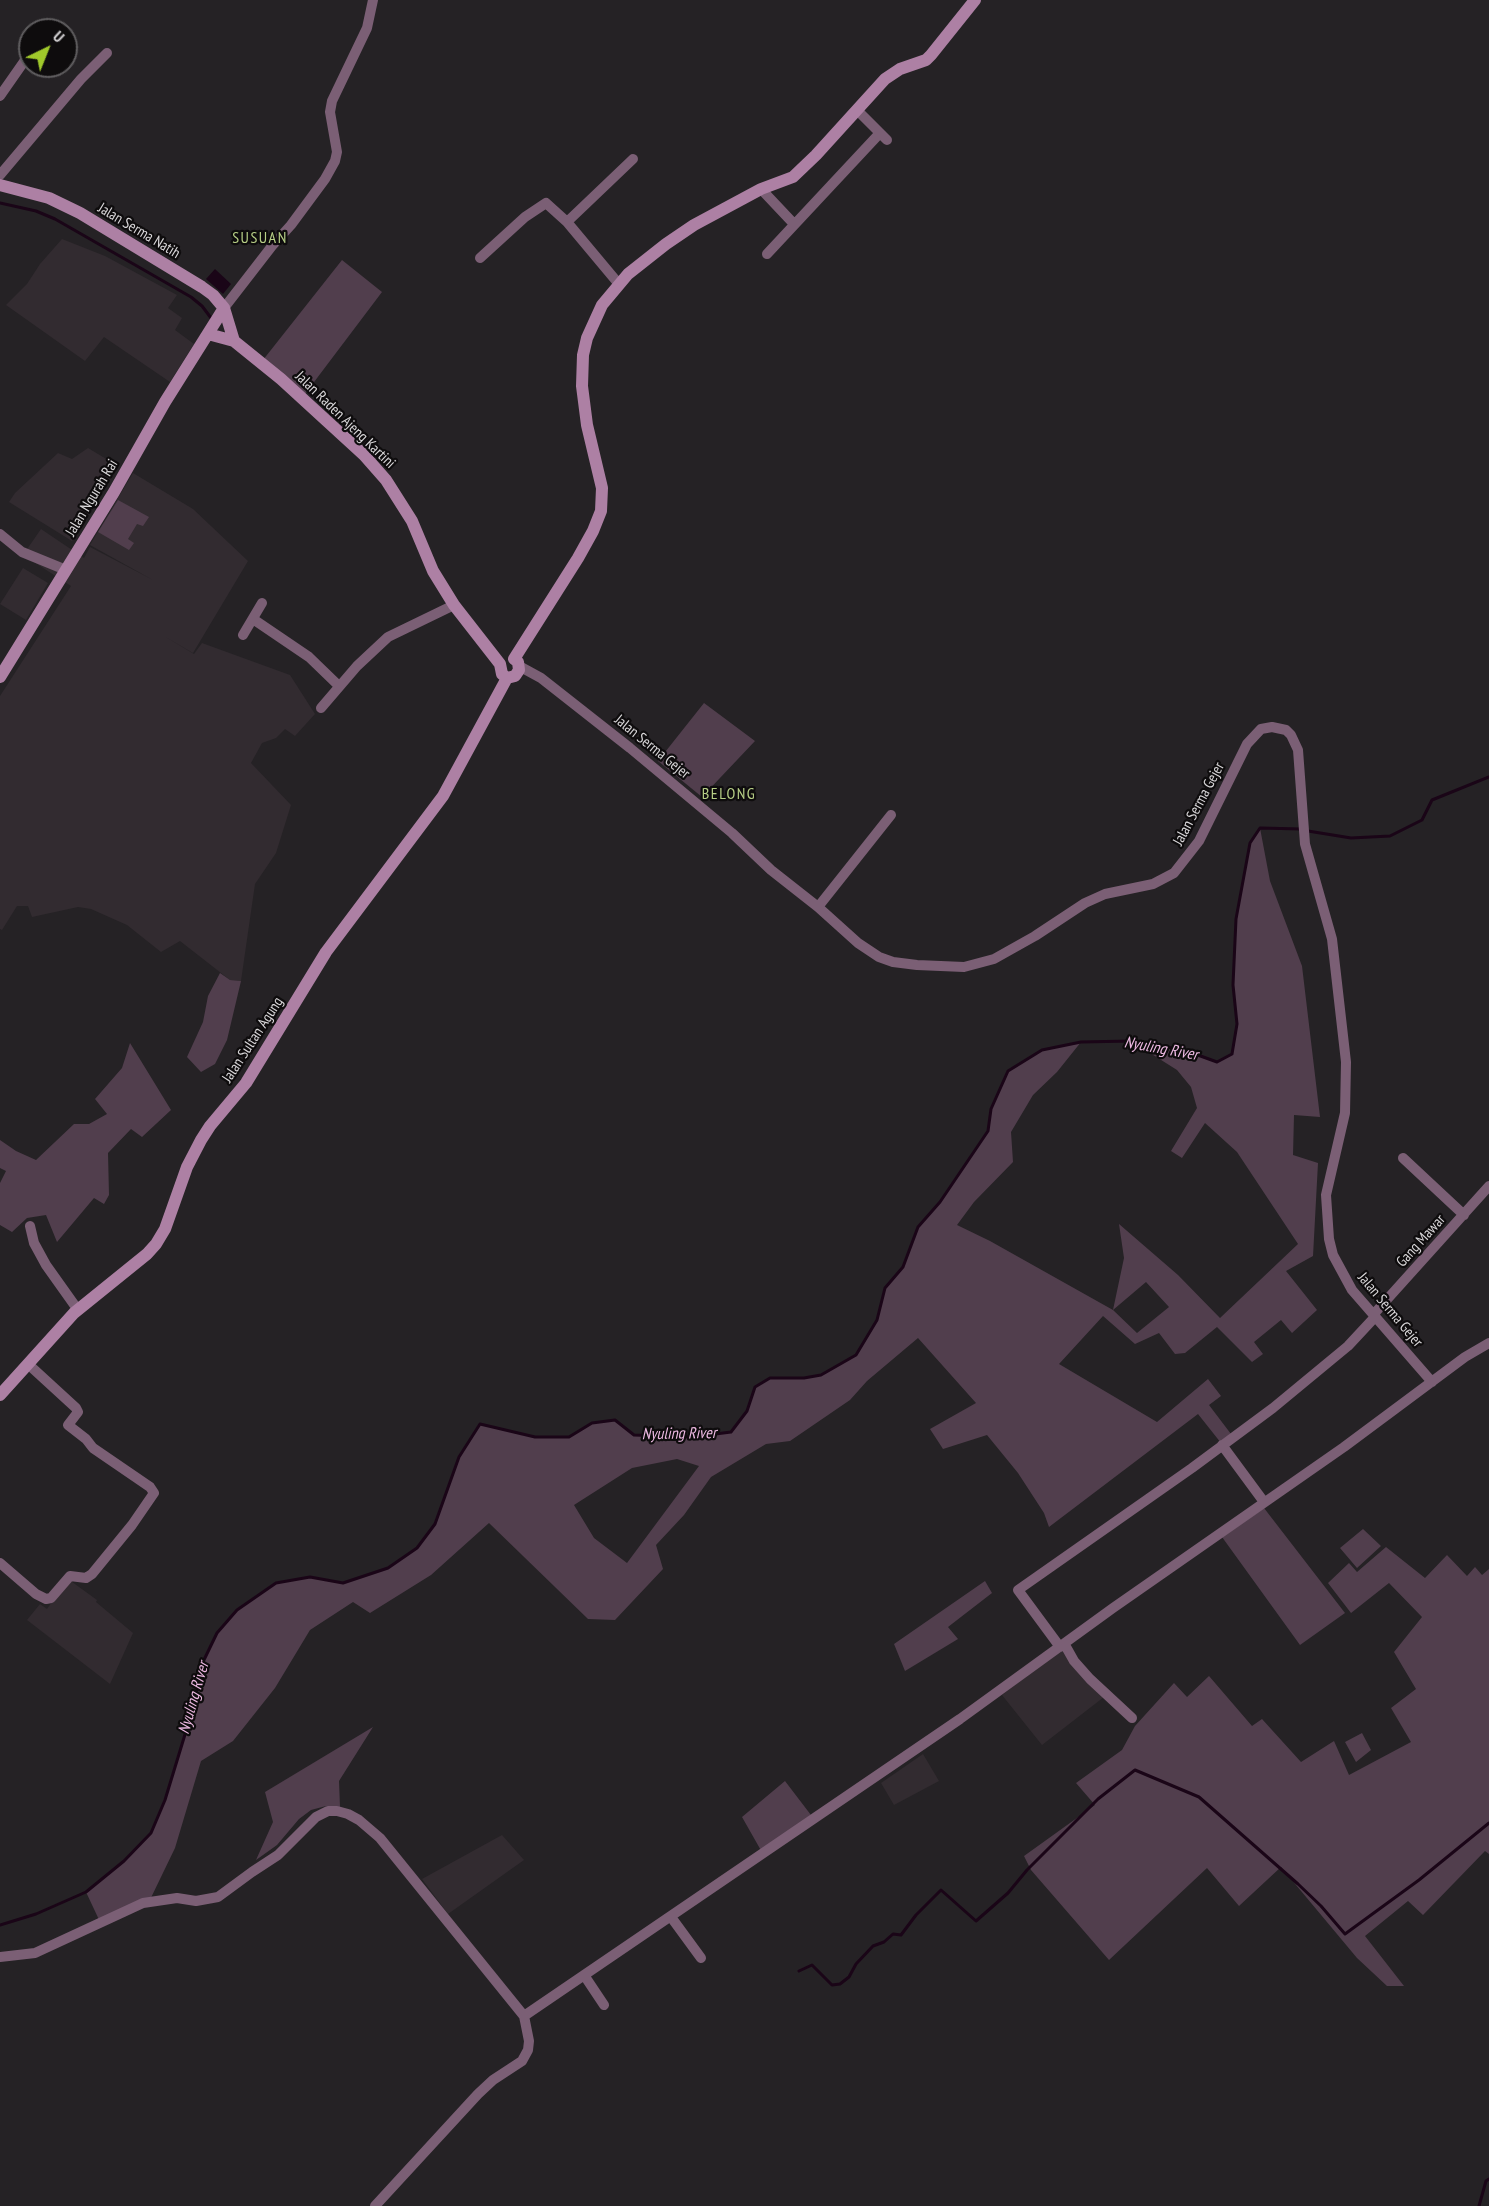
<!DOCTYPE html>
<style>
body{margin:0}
#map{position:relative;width:1489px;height:2206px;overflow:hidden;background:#252225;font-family:"PT Sans Narrow",sans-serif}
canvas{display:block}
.north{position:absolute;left:18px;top:18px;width:60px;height:60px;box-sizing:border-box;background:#0e0c0d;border:2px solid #5f5d5f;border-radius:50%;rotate:43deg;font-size:16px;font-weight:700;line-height:24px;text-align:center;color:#d9d7d9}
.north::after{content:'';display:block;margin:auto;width:21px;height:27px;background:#a0c92b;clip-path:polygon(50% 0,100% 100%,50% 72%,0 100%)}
</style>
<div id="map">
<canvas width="1489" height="2206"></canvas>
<div class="north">U</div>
</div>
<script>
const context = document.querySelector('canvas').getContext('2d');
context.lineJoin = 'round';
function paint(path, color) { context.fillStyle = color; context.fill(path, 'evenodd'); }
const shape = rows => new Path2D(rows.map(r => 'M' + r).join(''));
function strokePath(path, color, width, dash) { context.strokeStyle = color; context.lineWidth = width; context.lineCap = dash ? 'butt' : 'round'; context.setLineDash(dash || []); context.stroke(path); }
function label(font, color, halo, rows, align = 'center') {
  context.font = font + ' "PT Sans Narrow",sans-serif'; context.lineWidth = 4.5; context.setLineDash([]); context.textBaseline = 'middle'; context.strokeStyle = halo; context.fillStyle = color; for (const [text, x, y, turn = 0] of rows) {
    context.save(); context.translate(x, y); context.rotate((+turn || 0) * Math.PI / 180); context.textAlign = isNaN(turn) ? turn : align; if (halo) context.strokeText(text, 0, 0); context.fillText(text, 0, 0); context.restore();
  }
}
paint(shape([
 [62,239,105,256,177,295,168,308,182,318,175,330,194,344,170,382,104,337,85,361,6,305,27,284,40,264],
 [88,448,118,466,72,541,9,502,15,493,58,453,72,459],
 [133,473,193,509,248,561,193,653,164,636,194,654,202,643,290,675,315,714,295,736,285,729,276,738,262,743,251,763,291,805,276,853,255,884,241,981,230,980,180,941,161,952,127,925,91,909,78,907,32,917,28,906,17,906,2,930,0,929,0,696,71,586,23,555,41,529,84,558,90,547,153,580,90,545],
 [23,568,48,583,26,620,0,604],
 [68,1579,97,1600,96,1602,133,1633,110,1684,27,1620,40,1604,47,1609],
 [1062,1648,1104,1697,1042,1745,1002,1695],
 [923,1754,939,1781,894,1805,881,1783],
 [502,1835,524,1860,448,1914,422,1879]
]), '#322b30');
paint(shape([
 [342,260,382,292,305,394,263,360],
 [118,500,149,517,143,526,137,524,128,539,134,543,129,550,98,532],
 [704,703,755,741,702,797,658,761],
 [1260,828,1270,881,1302,966,1320,1117,1294,1115,1293,1155,1318,1163,1313,1256,1286,1271,1317,1310,1292,1333,1281,1320,1254,1342,1263,1354,1252,1362,1217,1327,1185,1353,1175,1354,1159,1333,1135,1344,1103,1316,1059,1364,1157,1422,1208,1379,1221,1396,1209,1405,1231,1434,1221,1443,1198,1414,1049,1527,1044,1513,1018,1473,987,1435,943,1449,930,1429,976,1403,918,1338,867,1381,850,1400,790,1441,766,1444,711,1477,684,1515,656,1545,663,1569,615,1620,588,1619,489,1523,431,1575,370,1613,353,1602,310,1630,275,1688,233,1741,201,1761,175,1848,147,1906,101,1924,86,1892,124,1861,151,1833,165,1800,194,1705,202,1664,217,1633,237,1610,276,1583,310,1577,343,1583,388,1568,417,1548,435,1524,459,1457,480,1424,535,1437,569,1437,592,1423,615,1420,634,1435,692,1437,731,1432,747,1411,755,1387,770,1378,804,1378,821,1375,855,1355,877,1320,885,1288,903,1267,918,1227,940,1202,988,1131,991,1109,1008,1071,1042,1050,1081,1042,1057,1072,1033,1095,1011,1132,1013,1162,974,1202,957,1225,990,1241,1113,1310,1124,1258,1119,1224,1178,1275,1220,1318,1298,1244,1237,1152,1205,1123,1182,1158,1171,1151,1197,1108,1191,1087,1177,1070,1131,1041,1184,1050,1217,1061,1232,1054,1237,1024,1233,985,1236,919,1250,843],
 [1146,1282,1169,1307,1137,1333,1113,1310],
 [677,1459,699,1466,627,1563,594,1538,574,1505,632,1468],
 [220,973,230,980,241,981,227,1040,215,1064,201,1072,187,1057,203,1022,208,996],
 [130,1043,171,1110,142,1137,131,1129,108,1153,109,1195,104,1204,94,1198,57,1242,46,1215,27,1218,12,1232,0,1225,0,1183,6,1171,0,1168,0,1140,16,1151,36,1160,74,1124,89,1124,107,1114,95,1099,122,1068],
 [1264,1508,1345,1613,1300,1645,1222,1537],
 [1363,1529,1381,1546,1357,1568,1340,1548],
 [1386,1547,1425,1578,1447,1555,1467,1576,1475,1567,1482,1575,1489,1569,1489,1854,1485,1851,1423,1915,1408,1901,1365,1936,1404,1986,1387,1986,1357,1958,1281,1867,1239,1906,1207,1868,1109,1960,1031,1870,1024,1856,1095,1805,1076,1783,1122,1750,1135,1726,1174,1683,1187,1697,1209,1676,1252,1726,1262,1719,1301,1762,1334,1741,1349,1775,1411,1742,1391,1708,1416,1689,1394,1652,1422,1617,1389,1583,1351,1613,1328,1583,1349,1563,1357,1572],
 [985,1581,992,1593,948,1627,958,1639,905,1671,894,1644],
 [373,1727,339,1781,340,1807,326,1806,311,1810,299,1819,277,1845,256,1860,273,1822,265,1792],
 [1362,1733,1371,1750,1356,1762,1345,1742],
 [785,1781,814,1819,763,1854,742,1817]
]), '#513e4d');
paint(shape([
 [215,269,231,284,223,294,206,279]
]), '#1a0517');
strokePath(shape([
 [0,203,36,211,55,219,191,297,202,306,211,318],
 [1308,831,1351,838,1390,836,1422,820,1432,800,1489,777],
 [0,1925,36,1914,86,1892,124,1861,151,1833,165,1800,194,1705,202,1664,217,1633,237,1610,276,1583,310,1577,343,1583,388,1568,417,1548,435,1524,459,1457,480,1424,535,1437,569,1437,592,1423,615,1420,634,1435,692,1437,731,1432,747,1411,755,1387,770,1378,804,1378,821,1375,856,1355,877,1320,885,1288,903,1267,918,1227,940,1202,988,1131,991,1109,1008,1071,1042,1050,1081,1042,1131,1041,1184,1050,1217,1062,1232,1054,1237,1024,1233,985,1236,919,1250,843,1260,828,1301,829],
 [799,1971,812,1965,832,1985,840,1984,849,1977,856,1964,873,1946,884,1942,893,1934,901,1935,916,1915,941,1890,976,1921,1008,1893,1027,1870,1098,1799,1135,1770,1199,1797,1298,1884,1321,1906,1345,1934,1419,1880,1489,1823],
 [1479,2206,1486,2181,1489,2179]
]), '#1a0517', 3);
strokePath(shape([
 [0,96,30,53],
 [857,110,887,140],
 [0,175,81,79,107,53],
 [761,189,794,224],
 [567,222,633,159],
 [767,254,880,133],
 [480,258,525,217,546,203,567,222,618,283],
 [224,308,272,246,291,225,325,179,335,161,337,152,330,112,332,101,367,28,373,0],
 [0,534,22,552,66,570],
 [253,619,309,657,339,686],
 [243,635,262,603],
 [519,666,541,678,630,748,732,833,771,870,818,907,858,943,879,957,893,962,917,965,964,967,994,959,1035,936,1085,903,1105,894,1153,884,1174,873,1199,841,1247,744,1261,729,1272,727,1286,730,1291,735,1298,750,1305,844,1332,939,1346,1062,1345,1113,1326,1195,1329,1239,1333,1255,1352,1290,1432,1382],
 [321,708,357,666,388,637,454,605],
 [818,907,891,815],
 [1403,1158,1464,1215],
 [30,1226,34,1243,46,1265,78,1310],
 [1373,1315,1489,1186],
 [1222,1445,1264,1502],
 [0,1563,36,1594,46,1599,51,1598,70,1576,86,1578,92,1574,132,1525,154,1493,150,1487,93,1448,86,1439,68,1425,78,1412,76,1408,28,1364],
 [1065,1645,1074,1661,1090,1679,1132,1718],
 [1060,1647,1018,1590,1192,1468,1273,1408,1348,1346,1375,1317],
 [671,1917,701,1958],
 [0,1957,35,1953,143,1903,177,1898,196,1901,218,1897,252,1872,278,1855,316,1817,328,1811,337,1811,348,1814,359,1820,380,1838,524,2016,529,2041,528,2050,522,2061,493,2080,478,2094,375,2206],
 [584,1975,604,2005],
 [524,2016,960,1719,1113,1608,1344,1447,1465,1357,1489,1343]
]), '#7b5f75', 10);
strokePath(shape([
 [0,185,49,198,80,213,202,287,213,295,224,308,165,402,114,492,0,677],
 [224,308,234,341],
 [208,334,234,341,281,379,364,455,386,480,412,521,433,571,454,605,500,664,502,674,507,678],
 [514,659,578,558,593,531,601,511,602,488,587,425,582,386,583,355,587,338,602,305,628,274,666,244,694,225,761,189,793,177,816,155,885,79,900,69,926,60,931,55,975,0],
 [507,678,515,676,519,670,518,662,514,659],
 [0,1395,74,1313,147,1254,156,1244,165,1229,187,1167,201,1140,210,1126,246,1083,326,952,443,796,507,678]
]), '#ad80a4', 12);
label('15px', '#d9d7d9', '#0e0c0d', [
 ["Jalan Serma Natih",139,231,31],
 ["Jalan Raden Ajeng Kartini",345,420,44],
 ["Jalan Ngurah Rai",92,498,-59],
 ["Jalan Serma Gejer",652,747,39],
 ["Jalan Serma Gejer",1199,804,-62],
 ["Jalan Sultan Agung",253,1040,-57],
 ["Gang Mawar",1421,1241,-48],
 ["Jalan Serma Gejer",1390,1310,50]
]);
context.letterSpacing = '1.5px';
label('16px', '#b7cf86', '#0e0c0d', [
 ["SUSUAN",260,238],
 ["BELONG",729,794]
]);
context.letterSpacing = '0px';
label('italic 16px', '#edb9e2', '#0e0c0d', [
 ["Nyuling River",1161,1049,10],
 ["Nyuling River",679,1434,-1],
 ["Nyuling River",194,1698,-74]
]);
</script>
